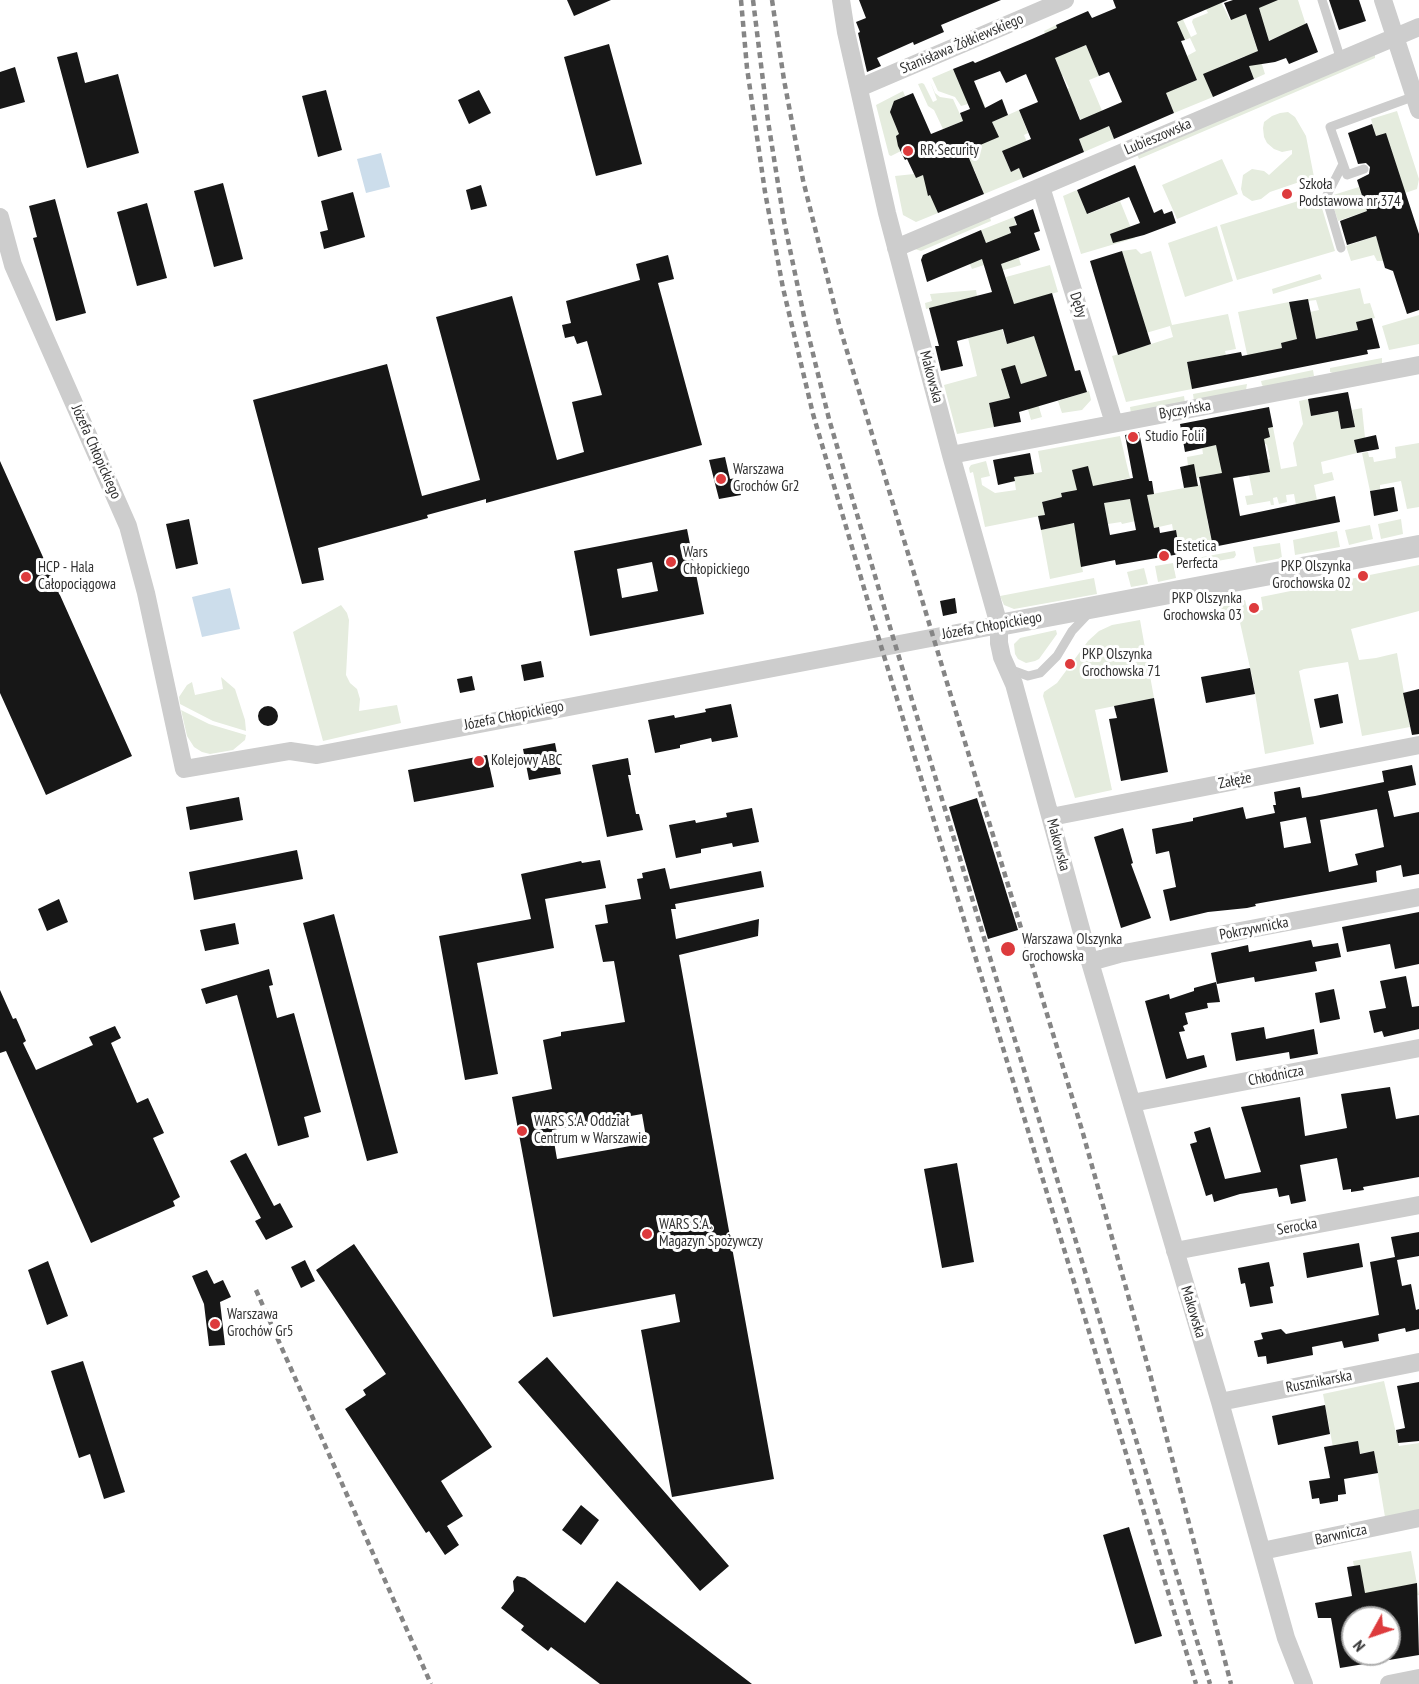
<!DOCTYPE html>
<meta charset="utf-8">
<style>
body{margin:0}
#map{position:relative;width:1419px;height:1684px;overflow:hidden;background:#fff;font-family:"PT Sans Narrow",sans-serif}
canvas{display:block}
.north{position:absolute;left:1341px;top:1606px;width:60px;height:60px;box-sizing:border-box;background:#fff;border:2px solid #acacac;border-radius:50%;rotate:230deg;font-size:16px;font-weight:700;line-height:24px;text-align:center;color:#303030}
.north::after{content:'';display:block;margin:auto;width:21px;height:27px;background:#dd3b3d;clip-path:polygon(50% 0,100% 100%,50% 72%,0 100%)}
</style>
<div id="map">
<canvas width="1419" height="1684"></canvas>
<div class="north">N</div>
</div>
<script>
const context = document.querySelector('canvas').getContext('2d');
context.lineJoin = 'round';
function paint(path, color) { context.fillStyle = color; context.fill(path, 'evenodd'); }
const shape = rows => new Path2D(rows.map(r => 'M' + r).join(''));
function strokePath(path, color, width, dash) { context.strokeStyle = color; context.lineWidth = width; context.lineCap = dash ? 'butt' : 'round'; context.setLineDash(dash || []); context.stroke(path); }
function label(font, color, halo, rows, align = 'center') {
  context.font = font + ' "PT Sans Narrow",sans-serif'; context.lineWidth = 6; context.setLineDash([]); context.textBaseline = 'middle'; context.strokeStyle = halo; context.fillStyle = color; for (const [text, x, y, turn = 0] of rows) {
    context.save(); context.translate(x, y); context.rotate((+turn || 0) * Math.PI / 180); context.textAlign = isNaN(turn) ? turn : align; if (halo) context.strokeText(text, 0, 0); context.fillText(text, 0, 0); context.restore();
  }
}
paint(shape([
 [1220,0,1230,20,1246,14,1265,74,1254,79,1245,56,1204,74,1213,97,1174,113,1158,73,1183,71,1188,84,1197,80,1187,56,1196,51,1190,38,1185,40,1155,16,1180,13,1191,37,1197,34,1192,22,1193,19,1208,13,1206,9],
 [1257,0,1298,0,1306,25,1263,43],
 [1056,25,1067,53,1086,45,1099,76,1089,80,1114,139,1084,152,1079,139,1087,135,1076,109,1041,101,1069,88,1063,76,1058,76,1055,56,1044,31],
 [1375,53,1375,58,1139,159,1137,154],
 [953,69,961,87,970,93,978,90,992,122,1019,110,1028,133,1024,135,1027,142,1003,154,1011,172,1019,168,1023,178,984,194,974,169,951,178,928,196,931,195,938,213,916,222,903,215,895,176,914,174,916,178,997,133,992,122,979,128,968,104,961,106,955,97,938,91,932,78],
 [930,81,935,93,940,97,953,99,963,121,943,129,934,110,928,106,918,84,922,83,924,84,933,102,937,100],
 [903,91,905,96,898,99,891,108,893,113,891,114,899,134,899,146,901,151,891,156,889,155,876,105],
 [1397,111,1419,179,1417,189,1405,193,1386,134,1376,136,1371,119],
 [1288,112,1295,117,1306,136,1314,177,1270,192,1261,199,1252,201,1243,195,1241,189,1243,175,1252,169,1264,171,1269,175,1292,154,1292,150,1282,152,1274,149,1267,143,1264,137,1263,128,1264,122,1272,116,1280,113],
 [1222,159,1238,194,1177,219,1162,185],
 [1359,187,1367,211,1338,221,1330,196],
 [1077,190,1088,214,1120,201,1135,238,1081,254,1063,196],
 [1318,195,1335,251,1237,280,1220,225],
 [990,217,991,221,921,251,915,249],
 [1014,217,1016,225,1009,228,1021,265,987,275,1002,268,1001,264,984,265,972,269,959,240,993,249,990,241,986,243,981,230],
 [1217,226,1233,281,1185,297,1168,243],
 [1376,236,1384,261,1377,261,1374,255,1351,261,1346,246],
 [1136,249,1141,254,1151,251,1172,325,1228,314,1236,349,1225,351,1226,355,1187,362,1192,389,1126,402,1112,356,1134,350,1132,341,1145,346,1173,337,1170,326,1115,342,1144,323,1122,251],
 [1050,265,1058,292,1025,301,1050,375,1031,381,1042,417,1031,420,1020,381,1001,370,1006,385,1012,383,1015,397,989,403,994,427,957,434,944,385,977,376,968,338,1002,329,1007,344,1008,287,1006,277],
 [1320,274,1322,279,1273,294,1272,289],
 [1360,288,1364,304,1370,303,1375,318,1357,322,1358,332,1338,339,1337,334,1316,339,1310,312,1319,310,1316,300,1308,301,1308,299],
 [976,290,977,296,926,309,925,303,932,301,930,294],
 [1289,302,1294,324,1298,327,1305,342,1281,343,1282,348,1259,353,1263,375,1252,377,1238,312],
 [1419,315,1419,344,1389,350,1382,326],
 [1382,358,1382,364,1333,373,1330,372,1330,368],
 [1313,370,1314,376,1264,387,1262,385,1261,381],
 [1247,384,1246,390,1194,401,1193,394],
 [1089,391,1091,400,1082,410,1062,413,1058,401],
 [1184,396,1185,403,1131,414,1130,407],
 [1308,399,1311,416,1338,411,1341,429,1355,427,1352,410,1362,408,1365,438,1356,449,1357,453,1321,462,1323,474,1332,472,1334,480,1314,485,1317,500,1296,505,1294,494,1286,495,1287,502,1279,504,1277,497,1273,498,1274,505,1271,505,1270,501,1247,505,1245,496,1253,495,1249,475,1217,482,1215,474,1197,478,1194,465,1188,466,1187,457,1203,454,1202,447,1216,445,1249,475,1270,471,1268,460,1270,459,1267,445,1257,438,1270,437,1268,428,1273,427,1281,469,1297,466,1293,443,1303,424,1299,401],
 [1120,436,1130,478,1116,481,1117,488,1066,496,1065,492,1061,493,1062,497,1042,502,1045,515,985,527,973,472,970,473,969,468,971,465,986,461,990,476,981,478,982,485,995,493,1016,490,1014,477,1042,472,1038,451],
 [1419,443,1419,507,1407,509,1401,481,1380,485,1380,489,1370,491,1362,453,1368,452,1369,457,1373,457,1374,462,1396,458,1395,447],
 [1200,485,1203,495,1216,517,1207,519,1213,547,1180,554,1176,530,1173,530,1172,524,1150,529,1147,495],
 [1130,499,1140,520,1122,524,1121,522,1108,524,1104,503],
 [1057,512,1072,519,1073,524,1077,523,1095,536,1077,540,1083,572,1050,579,1041,530,1059,526],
 [1401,519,1403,534,1381,539,1378,524],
 [1370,525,1373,539,1349,545,1345,530],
 [1337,531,1340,547,1295,555,1293,540],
 [1280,543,1282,558,1256,563,1253,547],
 [1235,551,1236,555,1234,558,1190,566,1187,564,1186,560],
 [1173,563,1176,578,1158,582,1155,566],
 [1419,565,1419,611,1351,629,1359,660,1376,658,1397,653,1410,727,1362,736,1348,662,1304,669,1299,671,1314,744,1265,754,1253,681,1237,609,1221,611,1221,604,1245,600,1248,612,1263,610,1261,597],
 [1144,568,1148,584,1131,587,1127,572],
 [1094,578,1097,594,1014,609,1004,605,1000,596],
 [341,605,347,613,349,620,346,675,350,683,357,689,360,699,359,711,397,705,401,723,323,741,293,632],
 [1140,620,1154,698,1095,710,1112,790,1075,798,1043,696,1044,692,1057,683,1088,641,1099,631,1112,625],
 [1056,630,1057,634,1039,659,1035,661,1026,663,1018,659,1015,654,1014,644,1020,638],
 [221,677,235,689,245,720,246,731,213,721,180,704,179,697,187,685,192,682,195,695,223,689],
 [181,710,209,724,246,735,245,740,233,750,210,754,202,752,194,747,187,736],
 [1384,1381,1399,1446,1419,1443,1419,1510,1385,1517,1374,1451,1335,1458,1323,1394],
 [1411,1551,1419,1595,1361,1606,1353,1561]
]), '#e5ecde');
paint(shape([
 [381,153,390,187,366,193,357,159],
 [230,588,240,629,202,637,192,597]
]), '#ccddeb');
paint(shape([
 [567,0,611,0,574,16],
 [859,0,1001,0,941,25,944,32,914,45,913,42,877,58,881,66,867,72,858,33,860,32,856,22,866,18],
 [1113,0,1228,0,1177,22,1185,40,1181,41,1197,80,1166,93,1174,113,1114,139,1109,126,1079,139,1084,152,1023,178,1019,168,1011,172,1002,151,1031,139,1019,110,1038,102,1026,74,1006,83,1000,71,974,81,985,108,1002,99,1008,115,992,122,999,137,966,151,984,194,938,213,930,195,928,196,923,175,916,178,907,159,905,160,898,146,896,136,899,134,890,112,894,101,913,93,931,134,963,121,960,113,970,109,953,69,973,61,975,63,1032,39,1057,28,1056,25,1088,11,1092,18,1116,8],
 [1086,45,1099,76,1109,72,1122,102,1080,120,1055,58],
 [1233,0,1278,0,1259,8,1269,41,1307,23,1318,52,1289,64,1286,58,1275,62,1249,66,1254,79,1213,97,1203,74,1258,51,1246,14,1231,20,1224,3],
 [1329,0,1359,0,1366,21,1339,30],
 [609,44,642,164,596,176,564,57],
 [77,52,85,83,118,74,139,153,87,168,57,57],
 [15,67,25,102,0,109,0,72],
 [326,90,342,150,318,157,302,96],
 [479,90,491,113,469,124,458,100],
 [1372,124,1376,136,1386,133,1419,234,1419,310,1407,314,1393,271,1385,268,1376,236,1347,245,1340,221,1367,211,1357,180,1369,174,1370,167,1366,163,1358,164,1348,133],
 [1135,165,1154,213,1162,209,1164,214,1172,211,1176,223,1144,235,1113,243,1110,234,1140,223,1129,197,1087,214,1077,190],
 [223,183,243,259,214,267,194,191],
 [481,185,487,206,471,210,466,190],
 [353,192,365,237,324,249,320,232,328,230,321,201],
 [55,199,86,313,56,321,33,238,37,237,29,206],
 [147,203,167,278,137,286,117,212],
 [1033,209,1040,231,1034,233,1040,250,1001,264,1014,304,1052,293,1075,371,1080,370,1087,392,1019,412,1021,422,994,427,989,403,1010,398,1001,369,1015,365,1021,384,1047,376,1034,336,1007,344,1003,329,957,341,963,366,941,371,935,346,939,346,929,308,992,292,982,259,927,282,921,260,923,255,981,230,986,243,1011,233,1009,227,1017,225,1014,217],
 [1122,251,1151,344,1118,355,1090,261],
 [668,255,674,279,658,283,702,445,486,503,486,499,427,515,428,518,318,548,324,580,302,584,253,400,387,364,422,496,480,480,436,317,512,296,557,460,584,452,572,402,602,395,587,341,577,344,574,336,565,338,562,325,571,323,566,301,640,280,636,264],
 [1308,299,1316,339,1358,330,1356,322,1372,318,1380,348,1367,350,1368,354,1192,389,1187,362,1241,352,1242,356,1282,348,1281,343,1297,339,1289,302],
 [1348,392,1355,427,1341,429,1338,411,1311,416,1308,399],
 [1269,407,1273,427,1268,428,1270,437,1264,439,1270,472,1233,478,1240,516,1335,496,1340,522,1213,547,1199,477,1222,473,1216,445,1185,452,1180,424],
 [1139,432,1149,481,1152,481,1154,494,1147,495,1154,528,1159,527,1160,533,1176,530,1180,554,1116,565,1115,560,1081,567,1074,523,1041,530,1038,516,1045,515,1042,502,1062,497,1061,493,1077,490,1072,470,1088,466,1093,486,1133,478,1125,435],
 [1130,499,1136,530,1110,535,1104,503],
 [1376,435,1379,449,1357,453,1354,440],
 [1030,453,1034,474,1014,477,1015,481,998,485,993,460],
 [725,457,730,479,737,478,741,495,719,499,709,460],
 [0,461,132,756,46,795,0,693],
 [1194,464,1198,486,1184,488,1180,467],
 [1394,487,1398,511,1374,516,1370,491],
 [189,519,198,564,176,569,166,524],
 [687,529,704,614,590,636,574,551],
 [652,562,658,591,622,598,617,569],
 [955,598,957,613,943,616,940,601],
 [541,661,544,677,524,681,521,665],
 [1250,668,1255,694,1206,703,1201,677],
 [472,676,475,690,460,693,457,679],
 [1419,689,1419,734,1412,735,1403,693],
 [1338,694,1343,723,1320,728,1314,699],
 [1154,698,1168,772,1121,781,1109,719,1117,718,1114,706],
 [731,704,738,737,712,742,711,738,680,745,680,748,655,753,648,720,674,715,675,718,706,712,705,709],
 '258 716a10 10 0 1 1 20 0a10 10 0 1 1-20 0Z',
 [555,743,561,774,529,780,523,749],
 [487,755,494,787,414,802,408,770],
 [628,758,631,775,628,775,636,814,639,814,643,830,607,837,592,765],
 [1412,765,1416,785,1388,791,1394,817,1419,812,1419,874,1403,877,1401,865,1376,871,1377,882,1255,904,1256,906,1247,908,1208,912,1170,921,1163,890,1176,887,1169,851,1156,854,1152,829,1193,821,1193,818,1243,807,1246,819,1275,813,1273,805,1276,805,1274,792,1300,787,1302,798,1315,796,1384,782,1382,771],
 [1377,809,1384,847,1355,854,1358,865,1329,872,1320,820],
 [1306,817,1311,843,1284,848,1280,822],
 [239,797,243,820,190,830,186,807],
 [977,798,1018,930,988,939,949,807],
 [752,808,759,842,733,847,732,843,701,849,701,853,676,858,669,825,695,820,696,823,727,817,726,813],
 [1123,828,1133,863,1131,864,1151,918,1121,928,1094,837],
 [297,850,303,879,194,900,189,872],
 [600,860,606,888,545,899,554,948,477,963,498,1074,465,1080,439,936,531,919,521,874,581,861,582,863],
 [665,868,670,889,761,871,764,887,675,904,676,909,671,909,676,939,759,919,758,936,679,955,774,1479,672,1497,641,1330,680,1322,675,1294,553,1317,512,1097,552,1089,543,1040,561,1036,561,1032,625,1022,614,961,603,962,595,925,608,923,605,905,641,899,637,879,643,878,642,873],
 [642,1114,647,1143,557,1159,552,1130],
 [59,899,68,922,47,931,38,909],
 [1419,912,1419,964,1395,969,1390,944,1347,952,1342,927],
 [334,914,398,1153,367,1161,303,923],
 [235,923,239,944,205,951,200,930],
 [1311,940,1313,947,1338,943,1341,957,1315,962,1317,971,1255,982,1254,977,1217,984,1211,953,1248,945,1249,952],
 [269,969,273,985,269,986,277,1018,294,1013,321,1112,304,1117,309,1137,278,1146,237,995,206,1004,201,989],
 [1406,976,1412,1007,1419,1006,1419,1029,1384,1037,1382,1031,1374,1033,1369,1011,1386,1008,1380,981],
 [1216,982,1220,1002,1207,1003,1208,1008,1185,1013,1188,1024,1183,1026,1185,1031,1179,1032,1187,1059,1204,1055,1207,1067,1166,1079,1145,1001,1169,994,1170,999,1194,991,1194,988],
 [1334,989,1340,1019,1320,1023,1315,993],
 [0,990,13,1019,16,1018,20,1027,26,1041,23,1043,36,1070,93,1045,89,1037,115,1026,121,1038,111,1043,137,1103,148,1098,164,1133,153,1138,180,1197,173,1201,175,1206,91,1243,6,1051,0,1053],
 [1264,1027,1266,1039,1314,1029,1318,1054,1290,1059,1289,1052,1236,1061,1231,1033],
 [1390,1087,1396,1119,1419,1115,1419,1177,1363,1187,1364,1190,1351,1192,1351,1189,1343,1190,1337,1158,1300,1165,1306,1201,1291,1204,1289,1195,1279,1197,1277,1188,1240,1194,1214,1202,1212,1194,1206,1196,1190,1144,1197,1142,1194,1132,1210,1127,1225,1179,1261,1172,1241,1107,1300,1097,1305,1136,1347,1128,1341,1094],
 [246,1153,274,1206,280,1203,293,1227,266,1240,255,1221,261,1218,230,1161],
 [957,1163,974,1262,942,1268,924,1169],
 [1419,1232,1419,1256,1397,1260,1402,1286,1411,1284,1416,1310,1419,1309,1419,1329,1406,1332,1405,1328,1378,1334,1379,1341,1344,1348,1342,1341,1312,1347,1313,1355,1267,1364,1266,1356,1258,1357,1254,1341,1263,1339,1261,1333,1281,1329,1286,1334,1379,1315,1370,1262,1395,1257,1391,1237],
 [1359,1243,1363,1267,1307,1278,1303,1253],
 [354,1244,492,1447,441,1481,463,1516,447,1526,459,1545,445,1555,429,1531,426,1533,345,1409,366,1395,363,1390,386,1374,316,1270],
 [305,1260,315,1281,301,1288,291,1267],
 [48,1261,68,1316,47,1325,28,1270],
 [1269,1262,1274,1286,1270,1287,1273,1303,1250,1307,1245,1283,1241,1284,1238,1268],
 [207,1270,214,1284,223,1280,231,1297,220,1302,225,1345,209,1346,204,1304,192,1276],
 [547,1357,729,1566,700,1591,518,1382],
 [83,1361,125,1492,104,1499,90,1454,79,1458,51,1371],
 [1419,1382,1419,1441,1398,1443,1396,1430,1405,1428,1397,1386],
 [1325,1405,1330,1434,1278,1445,1272,1416],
 [1358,1441,1360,1454,1374,1451,1378,1473,1344,1479,1346,1494,1338,1495,1338,1501,1320,1504,1319,1498,1312,1499,1309,1481,1330,1478,1324,1447],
 [581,1505,599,1520,581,1545,562,1530],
 [1129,1527,1162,1636,1135,1644,1103,1535],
 [1360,1565,1365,1593,1417,1583,1419,1655,1389,1660,1389,1618,1353,1618,1353,1654,1381,1654,1382,1661,1340,1668,1331,1618,1318,1618,1315,1603,1352,1596,1347,1567],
 [517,1576,525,1578,585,1623,617,1581,752,1684,600,1684,551,1647,548,1651,521,1630,524,1626,501,1608,514,1591,513,1581]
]), '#171717');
strokePath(shape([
 [1322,0,1341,60],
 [1364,169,1347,175,1330,127,1415,96],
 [1341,248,1326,197,1343,164],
 [1009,669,1028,676,1040,673,1057,656,1072,631,1088,614]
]), '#cdcdcd', 9);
strokePath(shape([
 [841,0,846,32,887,213,951,455,999,625,999,643,1002,657,1014,684,1090,962,1220,1402,1286,1638,1304,1684],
 [1383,0,1419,110],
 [859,88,1065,0],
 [1041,187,1114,423],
 [0,217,13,265,128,526,146,593,184,769,290,751,317,755,999,625],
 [896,248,1419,27],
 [951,455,1419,365],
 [1051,817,1419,745],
 [1090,962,1119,954,1419,897],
 [1132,1103,1419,1048],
 [1175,1251,1419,1205],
 [1220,1402,1419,1362],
 [1262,1551,1419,1518],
 [1389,1684,1419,1678]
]), '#cdcdcd', 18);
strokePath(shape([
 [999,625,1419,546]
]), '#cdcdcd', 22);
strokePath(shape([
 [741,0,747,68,765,192,783,288,813,414,881,646,1196,1684],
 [753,0,768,121,784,221,805,321,829,419,895,644,1210,1684],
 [772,0,784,80,803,180,840,328,1082,1130,1150,1374,1231,1684],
 [256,1290,431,1684]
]), '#858585', 4.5, [6, 4.5]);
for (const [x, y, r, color] of [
 [908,151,6,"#dd3b3d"],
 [1287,194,6,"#dd3b3d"],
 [1133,437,6,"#dd3b3d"],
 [721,479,6,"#dd3b3d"],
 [1164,556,6,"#dd3b3d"],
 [671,562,6,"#dd3b3d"],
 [1363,576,6,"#dd3b3d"],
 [26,577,6,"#dd3b3d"],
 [1254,608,6,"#dd3b3d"],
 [1070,664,6,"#dd3b3d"],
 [479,761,6,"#dd3b3d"],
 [1008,949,8,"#dd3b3d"],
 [522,1131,6,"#dd3b3d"],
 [647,1234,6,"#dd3b3d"],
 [215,1324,6,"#dd3b3d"]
]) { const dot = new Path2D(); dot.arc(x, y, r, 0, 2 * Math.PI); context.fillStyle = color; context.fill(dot); strokePath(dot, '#fff', 2); }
label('15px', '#303030', '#fff', [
 ["Stanisława Żółkiewskiego",962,44,-23],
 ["Lubieszowska",1158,137,-23],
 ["Dęby",1078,305,72],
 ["Makowska",931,377,75],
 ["Byczyńska",1185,410,-10],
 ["Józefa Chłopickiego",96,452,66],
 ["Józefa Chłopickiego",992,626,-10],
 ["Józefa Chłopickiego",514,716,-11],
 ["Załęże",1235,781,-11],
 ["Makowska",1058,845,75],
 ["Pokrzywnicka",1254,929,-11],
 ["Chłodnicza",1276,1076,-11],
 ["Serocka",1297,1227,-10],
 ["Makowska",1193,1312,73],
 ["Rusznikarska",1319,1382,-11],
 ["Barwnicza",1341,1535,-12]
]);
label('15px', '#303030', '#fff', [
 ["RR Security",920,151],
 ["Szkoła",1299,185],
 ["Podstawowa nr 374",1299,202],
 ["Studio Folii",1145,437],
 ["Warszawa",733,470],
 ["Grochów Gr2",733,487],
 ["Estetica",1176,547],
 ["Perfecta",1176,564],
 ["Wars",683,553],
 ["Chłopickiego",683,570],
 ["PKP Olszynka",1351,567,"right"],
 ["Grochowska 02",1351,584,"right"],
 ["HCP - Hala",38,568],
 ["Całopociągowa",38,585],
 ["PKP Olszynka",1242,599,"right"],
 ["Grochowska 03",1242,616,"right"],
 ["PKP Olszynka",1082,655],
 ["Grochowska 71",1082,672],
 ["Kolejowy ABC",491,761],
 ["Warszawa Olszynka",1022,940],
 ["Grochowska",1022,957],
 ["WARS S.A. Oddział",534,1122],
 ["Centrum w Warszawie",534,1139],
 ["WARS S.A.",659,1225],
 ["Magazyn Spożywczy",659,1242],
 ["Warszawa",227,1315],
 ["Grochów Gr5",227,1332]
], 'left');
</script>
